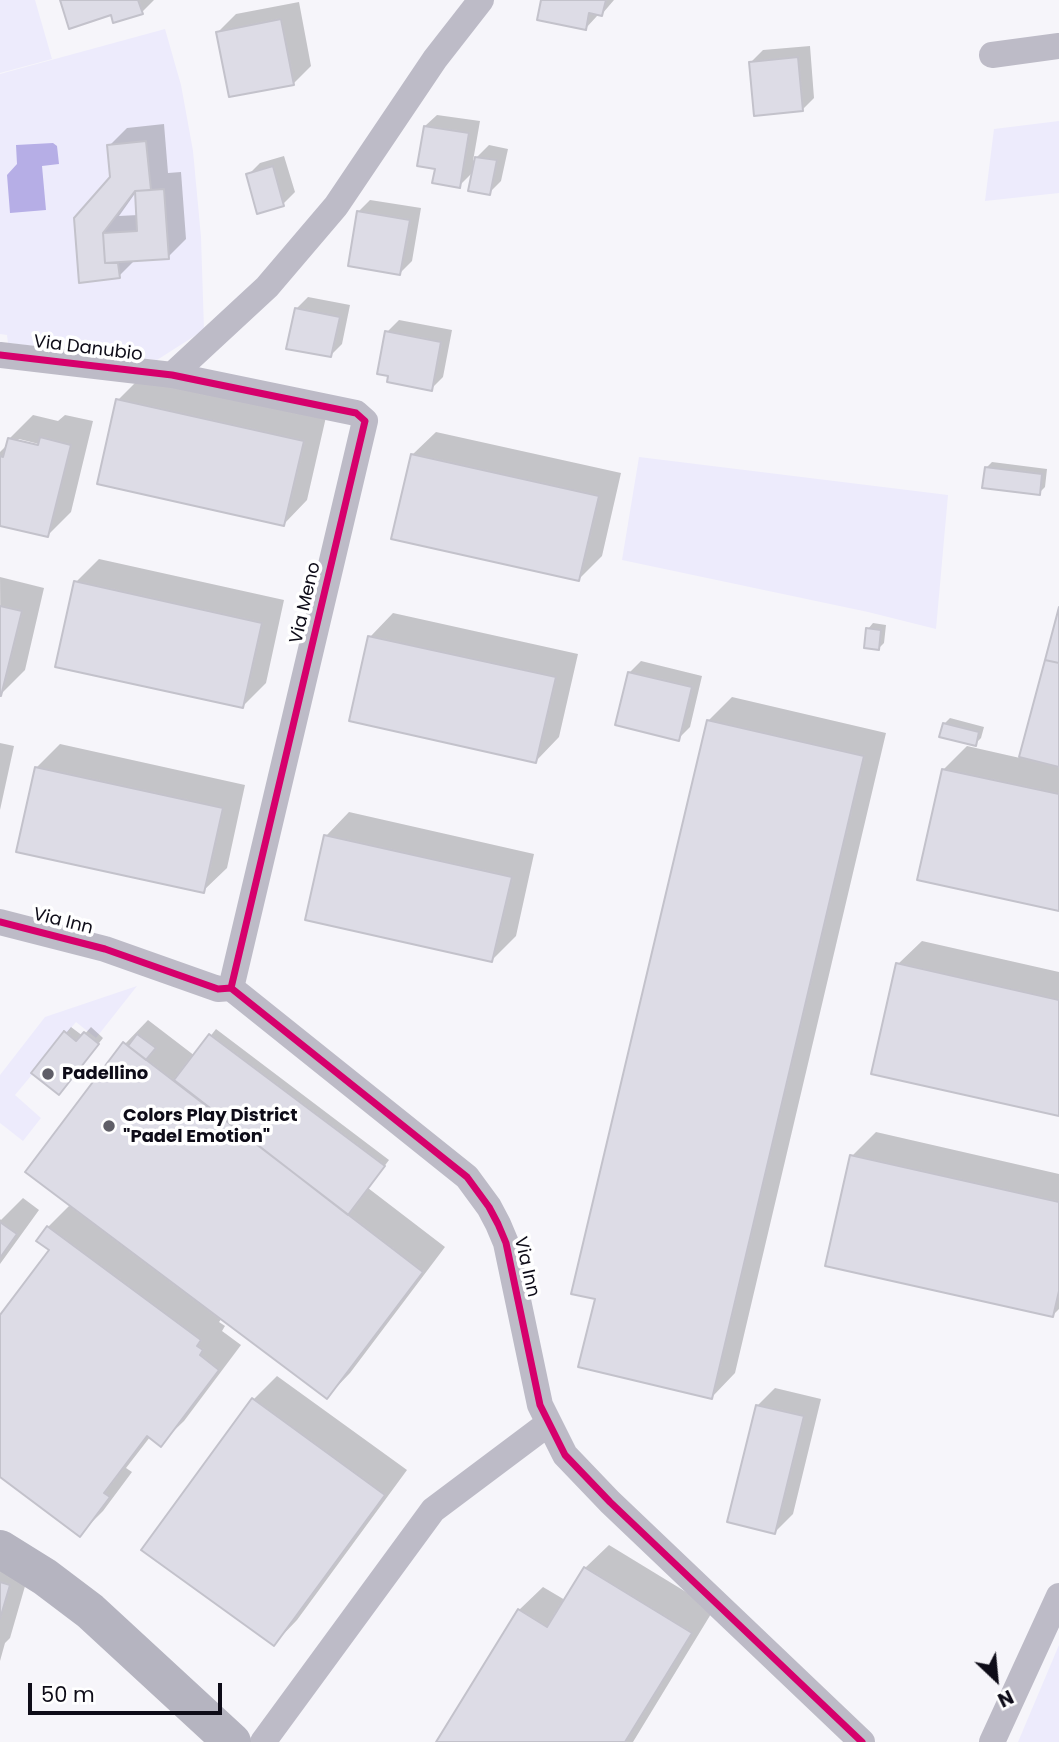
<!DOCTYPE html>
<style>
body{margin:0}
#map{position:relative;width:1059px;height:1742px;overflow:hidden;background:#f6f5fa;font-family:Poppins,sans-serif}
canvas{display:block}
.north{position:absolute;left:961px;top:1644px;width:70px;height:70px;-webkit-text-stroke:5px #fff;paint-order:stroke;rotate:154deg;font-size:19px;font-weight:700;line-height:28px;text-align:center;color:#0e0c18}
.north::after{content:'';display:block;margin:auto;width:24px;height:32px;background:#0e0c18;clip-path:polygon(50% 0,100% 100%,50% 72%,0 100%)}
.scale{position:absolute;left:28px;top:1683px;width:194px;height:32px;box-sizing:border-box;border:4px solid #0e0c18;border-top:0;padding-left:9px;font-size:21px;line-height:24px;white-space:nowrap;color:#0e0c18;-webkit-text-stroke:5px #fff;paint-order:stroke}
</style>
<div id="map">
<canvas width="1059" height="1742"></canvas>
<div class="north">N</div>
<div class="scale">50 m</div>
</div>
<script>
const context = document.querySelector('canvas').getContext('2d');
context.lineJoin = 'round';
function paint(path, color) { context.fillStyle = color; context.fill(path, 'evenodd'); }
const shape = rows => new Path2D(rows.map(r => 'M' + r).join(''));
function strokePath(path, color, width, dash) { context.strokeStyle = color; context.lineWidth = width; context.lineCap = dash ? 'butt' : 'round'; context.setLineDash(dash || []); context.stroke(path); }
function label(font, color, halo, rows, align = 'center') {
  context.font = font + ' Poppins,sans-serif'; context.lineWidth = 7; context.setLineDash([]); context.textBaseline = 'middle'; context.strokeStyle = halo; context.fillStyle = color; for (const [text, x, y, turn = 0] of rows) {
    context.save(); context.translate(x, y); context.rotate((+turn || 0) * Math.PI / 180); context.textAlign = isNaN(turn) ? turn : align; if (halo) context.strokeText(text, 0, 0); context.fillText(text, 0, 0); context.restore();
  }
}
paint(shape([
 [0,0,35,0,52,59,0,73],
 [165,29,181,85,193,151,201,237,204,330,157,360,8,343,7,335,0,334,0,74],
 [1059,121,1059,193,985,201,994,129],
 [639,457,948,495,936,629,868,612,622,560],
 [137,986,96,1038,76,1022,15,1095,41,1118,23,1141,0,1123,0,1075,45,1017],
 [1059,1645,1059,1742,1018,1742]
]), '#edebfc');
paint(shape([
 [53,143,57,146,59,164,42,166,46,210,10,213,7,175,17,164,16,145]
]), '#b6aee6');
paint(shape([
 [62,0,154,0,142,12,112,13],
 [543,0,614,0,602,14,598,13,597,16,586,28],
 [299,2,311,66,293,84,218,32,236,14],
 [810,46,814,98,802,110,751,62,763,50],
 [437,115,480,121,473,161,489,145,508,149,501,181,489,193,474,171,459,186,437,168,425,126],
 [164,124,168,173,181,172,186,239,168,257,135,260,119,276,81,281,111,178,109,146,127,128],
 [136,192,138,215,119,216],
 [284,156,295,192,283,204,248,175,260,163],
 [370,200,421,208,412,261,400,273,358,212],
 [308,297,350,305,342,344,330,356,296,309],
 [399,320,452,330,443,377,431,389,387,332],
 [142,376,326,417,307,500,284,524,118,400],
 [33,415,58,421,65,415,93,421,71,512,47,536,0,524,0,452,8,444,9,439],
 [19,439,47,446,46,449,16,442],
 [436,432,621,473,602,556,579,579,412,455],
 [992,462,1047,469,1045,487,1039,493,986,468],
 [99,559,284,600,266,683,242,707,76,582],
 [0,577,44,588,25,670,1,694],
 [393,613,578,654,559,737,536,761,370,637],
 [1059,613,1059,909,943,770,967,746,1020,758],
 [873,623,886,625,884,643,879,648,868,629],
 [641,661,702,676,690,727,678,739,629,673],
 [732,697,886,733,735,1373,712,1397,597,1298,709,720],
 [950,718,984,727,981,738,975,744,944,724],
 [0,743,14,746,0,810],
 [60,744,245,785,227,868,203,891,37,767],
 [349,812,534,854,516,936,492,960,326,836],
 [922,941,1059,972,1059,1115,898,964],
 [148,1020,195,1056,216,1029,389,1160,368,1188,445,1247,350,1373,327,1397,222,1318,219,1322,225,1326,222,1331,241,1345,184,1421,160,1444,150,1437,126,1468,132,1472,103,1511,80,1534,0,1475,0,1318,51,1250,38,1240,48,1227,71,1204,125,1044],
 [71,1027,83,1036,91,1027,103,1038,64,1087,34,1072],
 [876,1132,1059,1174,1059,1309,1052,1316,852,1156],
 [23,1198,39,1210,0,1264,0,1219,1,1220],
 [277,1376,407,1470,297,1620,274,1644,254,1399],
 [775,1388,821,1399,793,1514,775,1532,757,1406],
 [609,1545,714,1609,633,1742,438,1742,519,1610,543,1587,565,1600,585,1568],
 [0,1553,32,1562,10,1638,5,1643,0,1661]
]), '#0003');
const building = shape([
 [60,0,138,0,143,14,113,23,111,15,69,29,60,0],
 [541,0,606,0,602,16,589,13,586,30,537,20,541,0],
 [281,19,294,85,229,97,216,32,281,19],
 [798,57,803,111,754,116,749,62,798,57],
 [424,126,469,133,460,188,432,183,435,169,417,166,424,126],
 [146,141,151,190,135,191,103,233,105,263,118,263,120,278,79,283,74,218,110,177,107,145,146,141],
 [475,157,497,160,490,195,468,191,475,157],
 [273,166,284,206,257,214,246,174,273,166],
 [164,189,169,259,105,263,103,233,137,231,135,191,164,189],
 [357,211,410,220,400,275,348,266,357,211],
 [295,308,340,317,331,357,286,349,295,308],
 [385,331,441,342,432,391,387,382,388,376,377,374,385,331],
 [116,399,304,441,284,526,97,484,116,399],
 [40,437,71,445,48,537,0,526,0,456,3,457,8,438,38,445,40,437],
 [411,454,599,496,579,581,391,539,411,454],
 [985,467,1042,474,1040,495,982,488,985,467],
 [74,581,262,623,243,708,55,667,74,581],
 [0,606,22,611,1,696,0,696,0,606],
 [1059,607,1059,663,1045,660,1059,607],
 [866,628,881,630,879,650,864,648,866,628],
 [368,636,556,677,536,763,349,721,368,636],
 [1045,660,1059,663,1059,767,1019,757,1045,660],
 [628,672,692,687,679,741,615,725,628,672],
 [707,720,864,756,712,1399,578,1367,595,1299,571,1294,707,720],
 [943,723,979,732,976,746,939,737,943,723],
 [35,767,223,808,204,893,16,852,35,767],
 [942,769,1059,794,1059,911,917,880,942,769],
 [324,835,512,877,492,962,305,920,324,835],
 [896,963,1059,1000,1059,1116,871,1074,896,963],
 [64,1031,76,1041,84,1032,99,1044,59,1095,31,1073,64,1031],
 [137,1034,156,1048,146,1060,128,1046,137,1034],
 [209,1034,385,1166,348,1215,174,1080,209,1034],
 [123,1042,423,1272,327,1399,25,1172,123,1042],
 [850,1155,1059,1202,1059,1291,1053,1317,825,1266,850,1155],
 [0,1222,17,1234,0,1258,0,1222],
 [47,1226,201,1340,197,1346,203,1350,200,1355,219,1370,161,1447,147,1436,104,1493,110,1497,80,1537,0,1477,0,1315,49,1250,36,1241,47,1226],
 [252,1398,385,1495,274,1646,141,1550,252,1398],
 [756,1405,804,1416,775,1534,727,1522,756,1405],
 [584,1567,692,1633,625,1742,436,1742,518,1609,547,1627,584,1567],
 [0,1582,10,1585,0,1619,0,1582]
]);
paint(building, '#dddce6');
strokePath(building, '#c3c2cb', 2);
strokePath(shape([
 [992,55,1059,46],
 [0,355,172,375,356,413,365,421,231,988],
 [172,375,267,287,336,206,435,59,481,0],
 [0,922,105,949,218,989,231,988,467,1177,489,1207,498,1224,506,1243,540,1405,565,1455,610,1502,862,1742],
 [263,1742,433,1510,549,1423],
 [992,1742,1059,1596]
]), '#bdbbc7', 26);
strokePath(shape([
 [0,1549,45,1577,90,1611,232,1742]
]), '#b5b4c0', 38);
strokePath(shape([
 [0,355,172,375,356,413,365,421,231,988],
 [0,922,105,949,218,989,231,988,467,1177,489,1207,498,1224,506,1243,540,1405,565,1455,610,1502,862,1742]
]), '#d6006c', 7);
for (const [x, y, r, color] of [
 [48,1074,7,"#5f5e67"],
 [109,1126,7,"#5f5e67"]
]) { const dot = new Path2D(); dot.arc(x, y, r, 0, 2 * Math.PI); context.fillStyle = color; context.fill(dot); strokePath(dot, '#fff', 2.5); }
label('18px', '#0e0c18', '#fff', [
 ["Via Danubio",88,349,7],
 ["Via Meno",306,603,-77],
 ["Via Inn",63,922,14],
 ["Via Inn",526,1267,77]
]);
label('bold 18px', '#0e0c18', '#fff', [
 ["Padellino",62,1074],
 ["Colors Play District",123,1116],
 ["\"Padel Emotion\"",123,1137]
], 'left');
</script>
